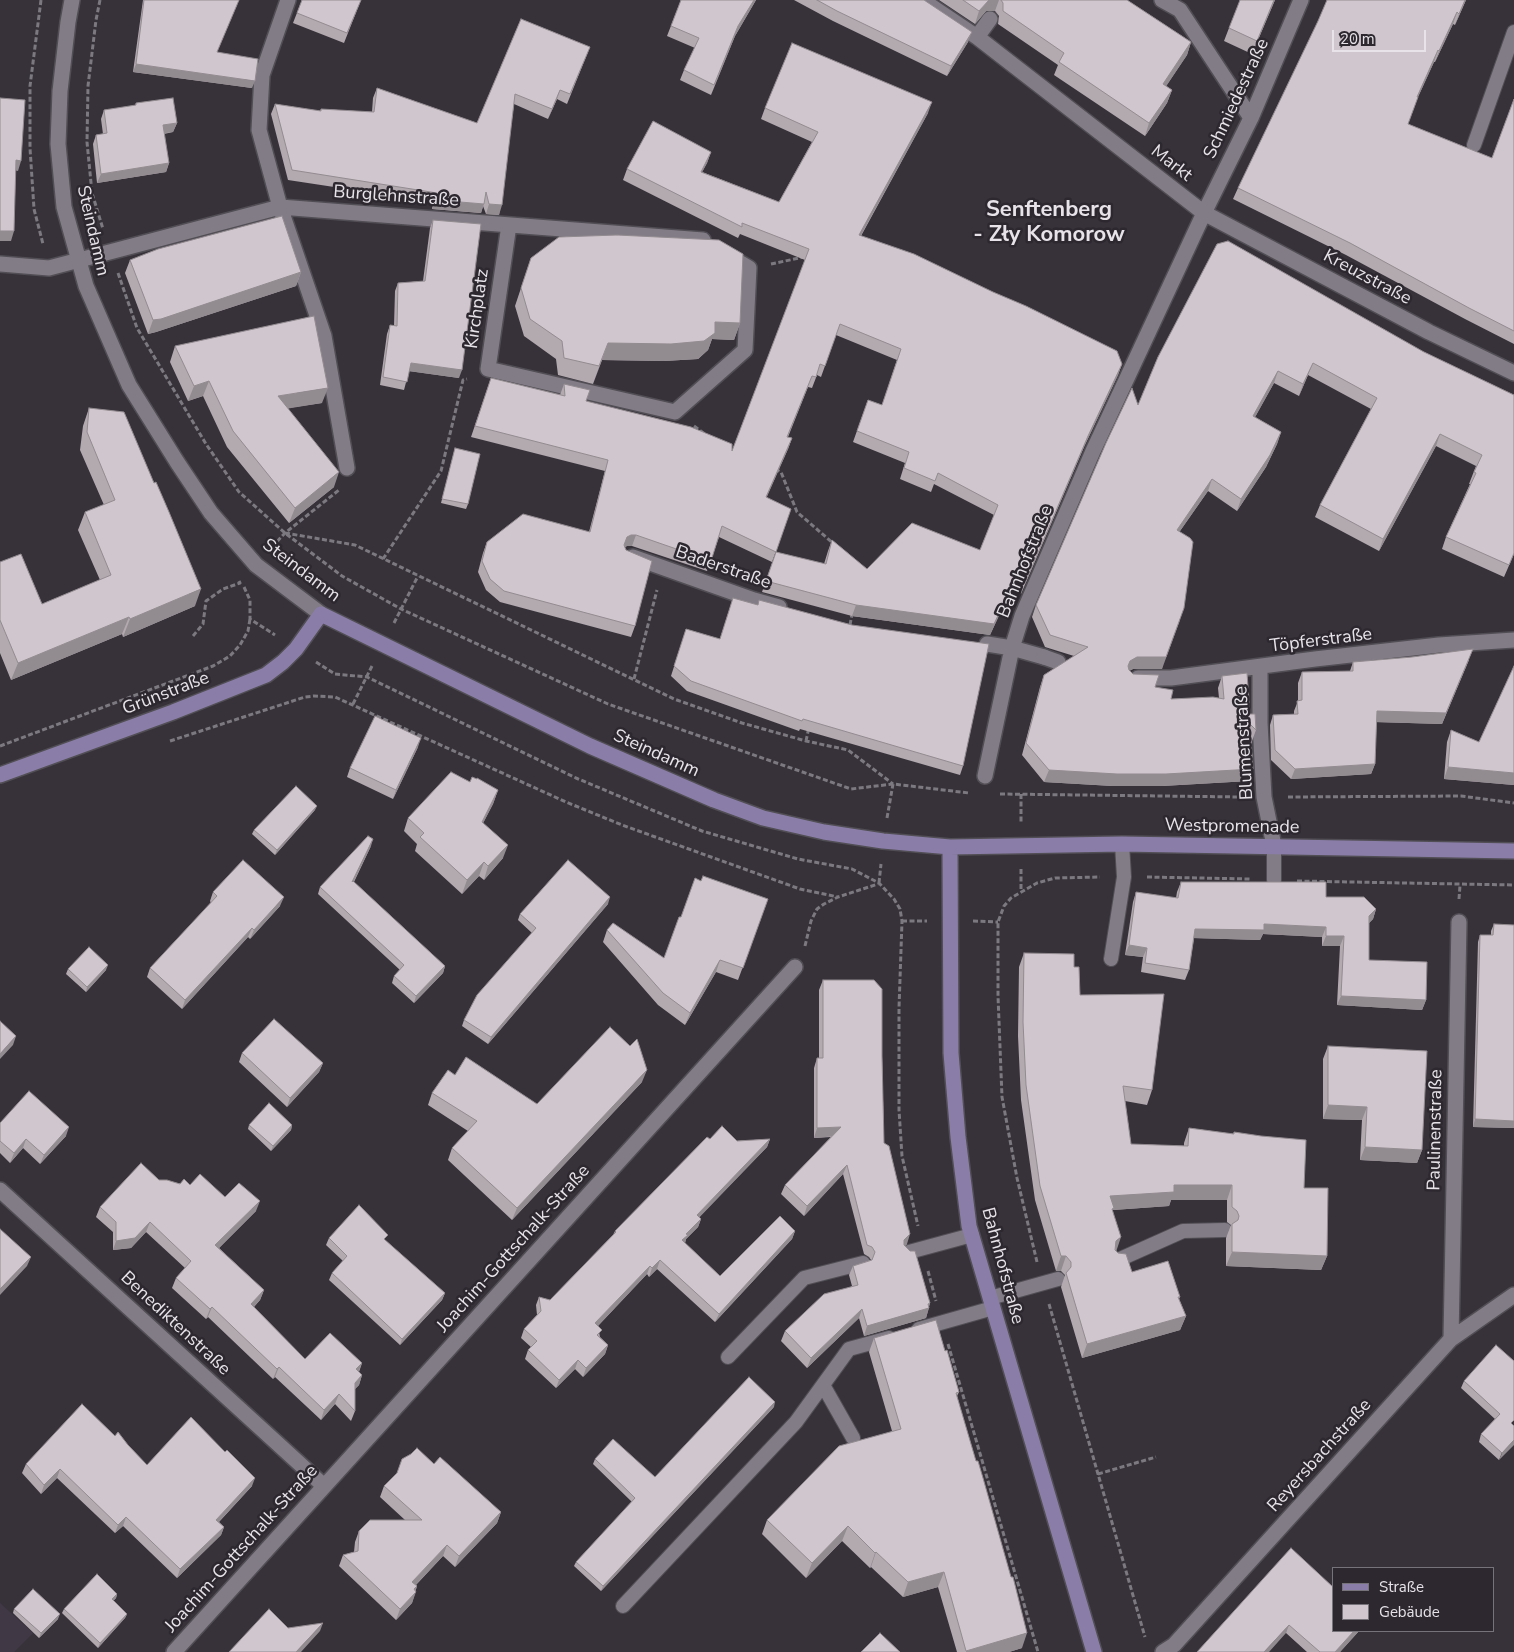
<!DOCTYPE html>
<meta charset="utf-8">
<style>
body{margin:0}
#map{position:relative;width:1514px;height:1652px;overflow:hidden;background:#37323a;font-family:"Nunito Sans",sans-serif}
canvas{display:block}
.legend{position:absolute;left:1332px;top:1567px;width:162px;height:65px;box-sizing:border-box;background:#2d2830;border:1px solid #77737a;margin:0;padding:6px 9px;list-style:none;font-size:15px;color:#e7e3e9}
.legend li{display:flex;align-items:center;gap:10px;height:25px}
.legend b{width:25px;border:1px solid #77737a}
.scale{position:absolute;left:1332px;top:30px;width:94px;height:22px;box-sizing:border-box;border:2px solid #e7e3e9;border-top:0;padding-left:6px;font-size:15px;line-height:18px;white-space:nowrap;color:#e7e3e9;-webkit-text-stroke:4px #2d2830;paint-order:stroke}
</style>
<div id="map">
<canvas width="1514" height="1652"></canvas>
<ul class="legend">
<li><b style="height:6px;background:#8a7ea8"></b>Straße</li>
<li><b style="height:14px;background:#d0c6cd"></b>Gebäude</li>
</ul>
<div class="scale">20 m</div>
</div>
<script>
const context = document.querySelector('canvas').getContext('2d');
context.lineJoin = 'round';
function paint(path, color) { context.fillStyle = color; context.fill(path, 'evenodd'); }
const shape = rows => new Path2D(rows.map(r => 'M' + r).join(''));
function strokePath(path, color, width, dash) { context.strokeStyle = color; context.lineWidth = width; context.lineCap = dash ? 'butt' : 'round'; context.setLineDash(dash || []); context.stroke(path); }
function label(font, color, halo, rows, align = 'center') {
  context.font = font + ' "Nunito Sans",sans-serif'; context.lineWidth = 5; context.setLineDash([]); context.textBaseline = 'middle'; context.strokeStyle = halo; context.fillStyle = color; for (const [text, x, y, turn = 0] of rows) {
    context.save(); context.translate(x, y); context.rotate((+turn || 0) * Math.PI / 180); context.textAlign = isNaN(turn) ? turn : align; if (halo) context.strokeText(text, 0, 0); context.fillText(text, 0, 0); context.restore();
  }
}
paint(shape([
 [0,1603,33,1633,14,1652,0,1652]
]), '#413846');
const service = shape([
 [1474,145,1514,32],
 [1274,880,1274,846],
 [1111,959,1124,877,1122,844],
 [909,1252,972,1235],
 [1118,1260,1183,1231,1225,1230],
 [990,1298,1058,1279],
 [919,1329,993,1308],
 [728,1357,804,1278,863,1263],
 [823,1385,853,1438],
 [623,1606,796,1422,849,1349,889,1338]
]);
const pedestrian = shape([
 [922,0,977,37,1204,213,1429,332,1514,373],
 [1162,0,1180,10,1251,118],
 [977,37,990,19],
 [987,644,1012,648,1044,657],
 [985,776,1012,648,1022,616,1093,451,1204,213,1251,118,1301,0]
]);
const minor = shape([
 [288,0,262,75,259,130,280,207,324,336,347,468],
 [509,225,488,369,675,412,745,350,749,268,727,255],
 [0,264,49,268,280,207,703,240],
 [633,557,754,600,779,607],
 [1044,657,1058,662],
 [1260,667,1260,723,1264,797,1274,846],
 [1138,678,1171,678,1315,659,1439,645,1514,640],
 [0,1190,324,1486],
 [1451,1339,1459,922],
 [174,1652,795,967],
 [1163,1652,1174,1645,1451,1339,1514,1295]
]);
const tertiary = shape([
 [72,0,68,22,60,91,58,144,64,207,86,286,129,385,177,462,211,513,256,565,321,614]
]);
const secondary = shape([
 [0,775,173,712,266,675,283,662,296,649,321,614,590,746,714,800,763,818,824,832,883,841,950,847,1122,844,1514,851],
 [950,847,951,1053,958,1137,969,1226,1094,1652]
]);
strokePath(service, '#524e55', 16);
strokePath(pedestrian, '#524e55', 18);
strokePath(minor, '#524e55', 18);
strokePath(tertiary, '#524e55', 18);
strokePath(secondary, '#524e55', 18);
strokePath(shape([
 [41,0,30,86,30,148,34,209,43,244],
 [100,0,96,20,88,86,87,142,92,193,103,229],
 [771,264,804,257],
 [118,273,137,328,206,444,239,492,285,533,342,576,401,609,608,704,851,789,893,784,969,793],
 [694,426,705,434],
 [775,469,781,472,797,512,834,544],
 [285,533,355,545,674,699,742,723,806,741,848,750,893,784],
 [272,547,285,533,339,490],
 [383,559,441,471,463,380,467,379],
 [244,587,250,600,250,619,275,635],
 [394,623,418,576],
 [850,625,852,614],
 [193,636,203,624,206,601,223,589,240,583,239,581],
 [316,662,335,674,367,677,576,778,702,831,798,859,852,869,879,883,894,899,900,909,902,921,899,1008,899,1110,902,1156,918,1226],
 [634,679,657,590],
 [353,704,373,664],
 [170,741,305,697,314,696,335,697,566,802,622,825,800,889,838,897],
 [806,741,809,727],
 [0,746,213,666,230,656,240,645,248,631,250,619],
 [1000,794,1241,797],
 [1021,794,1021,823],
 [1288,797,1461,796,1514,803],
 [887,818,893,784],
 [1021,869,1021,891],
 [1147,877,1250,879],
 [1297,881,1514,885],
 [879,883,881,864],
 [1459,899,1460,885],
 [902,921,927,921],
 [973,921,998,922],
 [805,946,811,921,817,909,824,904,838,897,878,884],
 [1037,1262,1017,1178,1002,1097,998,996,998,922,1004,906,1011,898,1037,883,1055,878,1100,877],
 [928,1271,936,1301],
 [1049,1304,1145,1637],
 [948,1344,1038,1652],
 [1098,1474,1156,1457]
]), '#7d7980', 3, [5, 2.5]);
strokePath(service, '#827c86', 14);
strokePath(pedestrian, '#827c86', 15);
strokePath(minor, '#827c86', 15);
strokePath(tertiary, '#827c86', 15);
strokePath(secondary, '#8a7ea8', 15);
paint(shape([
 [143,0,239,0,217,52,252,88,133,72],
 [302,0,361,0,344,43,293,23],
 [681,0,756,0,735,36,711,95,680,80,684,70,695,48,667,36],
 [794,0,924,0,968,42,947,76,833,21],
 [939,0,1127,0,1191,42,1187,55,1166,86,1172,90,1167,103,1145,136,1054,75,1058,65,998,24,999,16,995,11,986,11,975,24],
 [1275,0,1252,54,1224,41,1229,28],
 [1466,0,1455,25,1453,24,1435,62,1434,62,1418,97,1408,124,1492,158,1514,99,1514,344,1465,319,1346,255,1233,199,1238,188],
 [521,19,590,47,567,104,557,99,548,119,514,104,499,215,486,214,483,206,481,213,432,209,433,202,288,180,271,114,275,104,320,111,321,109,372,112,373,98,377,88,477,123],
 [136,103,177,123,173,132,164,134,169,163,166,172,97,183,93,144,96,135,103,134,101,119,104,110,135,106],
 [765,108,928,113,861,236,1122,364,1118,375,1084,447,1021,594,1015,581,990,635,852,616,762,592,776,552,824,564,828,551,832,540,867,569,980,550,994,515,934,484,931,492,900,479,905,463,853,442,868,400,882,405,897,360,836,335,821,377,817,375,812,388,808,387,788,437,792,438,788,449,766,498,791,509,772,562,719,537,707,571,632,546,627,546,625,547,635,626,631,637,500,602,486,590,478,572,483,553,487,542,589,532,605,471,471,437,491,378,560,395,564,384,586,401,732,451,805,260,740,234,738,238,623,180,627,169,711,152,707,163,702,172,779,202,812,142,761,119],
 [433,220,459,378,409,371,404,390,380,385,387,334,390,325,394,326,395,291,398,283,423,281,430,228],
 [531,258,740,323,734,340,712,339,708,350,698,359,664,361,602,360,593,384,558,375,556,359,524,336,515,306],
 [130,260,301,272,296,286,156,332,148,334,125,273],
 [175,346,322,403,288,408,334,487,289,523,227,447,203,396,188,401,170,362],
 [1424,352,1514,395,1514,554,1504,577,1442,549,1446,537,1470,484,1469,484,1476,466,1436,446,1379,551,1315,517,1320,505,1371,409,1308,375,1299,396,1274,383,1255,417,1281,432,1277,444,1266,467,1237,511,1208,491,1180,531,1162,669,1133,669,1129,671,1133,674,1155,687,1171,699,1219,698,1218,688,1222,676,1250,714,1256,730,1252,741,1249,781,1162,786,1113,786,1044,782,1022,755,1040,687,1044,675,1074,656,1045,647,1032,617,1036,605,1138,405,1158,357],
 [89,408,195,606,123,637,122,634,11,680,0,653,0,562,42,604,100,580,78,530,85,512,104,505,80,450,83,426],
 [455,448,468,504,466,509,441,503],
 [733,598,963,766,960,775,800,729,799,731,687,691,671,676,686,629,720,639],
 [1469,660,1442,724,1376,722,1375,764,1371,774,1291,779,1271,760,1270,725,1273,715,1294,714,1294,711,1298,701,1298,683,1302,672,1350,671,1353,662],
 [1514,666,1514,785,1444,779,1447,742,1451,730,1479,742],
 [418,747,393,799,347,777,350,768],
 [470,782,498,790,493,804,483,823,503,858,484,880,479,876,462,894,415,851,417,844,404,831,408,818],
 [315,810,275,855,252,834,254,830],
 [371,846,354,882,445,966,443,973,414,1003,392,983,394,976,400,970,318,894,320,887],
 [1181,882,1326,897,1376,909,1373,919,1369,923,1369,960,1426,1000,1422,1010,1337,1005,1340,946,1322,946,1322,937,1263,934,1260,940,1194,938,1189,970,1185,980,1141,972,1143,957,1125,955,1133,902,1136,892,1176,898,1177,892],
 [213,892,280,906,250,939,248,937,182,1009,147,977,150,968,211,903,210,901],
 [768,899,738,980,716,972,685,1025,658,1005,603,942,607,930,664,958,681,917],
 [608,904,488,1044,462,1026,464,1020,532,933,518,920,520,914],
 [1494,924,1514,1128,1473,1127,1478,942,1480,935,1491,935,1491,931],
 [1024,953,1074,967,1080,995,1152,1090,1147,1105,1125,1101,1131,1144,1184,1146,1184,1143,1189,1128,1233,1134,1234,1132,1304,1188,1327,1256,1321,1270,1226,1266,1226,1238,1231,1225,1227,1222,1227,1200,1171,1200,1169,1206,1113,1210,1113,1212,1116,1250,1132,1272,1180,1297,1179,1299,1186,1316,1180,1330,1082,1358,1061,1287,1065,1275,1061,1271,1056,1271,1035,1200,1021,1100,1018,1036,1019,967],
 [68,969,106,970,86,992,66,974],
 [823,980,882,1056,884,1143,907,1244,905,1246,930,1303,926,1318,864,1336,859,1318,807,1368,781,1341,785,1331,852,1286,849,1275,853,1266,871,1260,869,1257,864,1254,843,1174,804,1216,781,1194,785,1185,831,1137,814,1138,814,1068,817,1058,819,1058,819,990],
 [1328,1046,1422,1150,1417,1163,1360,1160,1362,1120,1323,1119,1323,1059],
 [242,1053,323,1063,319,1072,287,1107,239,1062],
 [455,1075,537,1104,642,1082,512,1220,448,1160,452,1148,468,1131,428,1105,432,1093],
 [0,1123,66,1136,40,1164,23,1148,10,1163,0,1153],
 [249,1125,292,1125,291,1130,271,1151,248,1129],
 [710,1139,737,1141,770,1139,767,1147,699,1217,701,1219,698,1227,686,1239,685,1243,720,1276,795,1231,792,1239,715,1322,657,1269,649,1277,647,1274,598,1326,600,1337,608,1345,605,1354,583,1377,575,1369,556,1388,525,1359,528,1350,531,1347,521,1338,524,1329,537,1315,536,1305,539,1297,550,1300,613,1235,615,1231],
 [159,1180,190,1185,225,1197,256,1211,219,1248,264,1290,260,1300,254,1307,305,1359,362,1363,359,1372,362,1375,359,1385,355,1389,355,1411,351,1421,335,1404,321,1420,275,1377,273,1379,208,1317,206,1319,172,1288,176,1278,185,1268,146,1232,131,1248,113,1250,113,1232,96,1217,100,1207],
 [329,1238,386,1241,445,1293,442,1300,400,1345,329,1280,332,1273,343,1261,326,1245],
 [874,1338,945,1351,959,1392,957,1396,1022,1648,1009,1652,957,1652,938,1587,903,1597,871,1567,870,1568,842,1541,806,1578,762,1534,767,1520,892,1431,869,1352],
 [1464,1381,1513,1425,1499,1460,1479,1442,1481,1434,1495,1419,1461,1388],
 [774,1407,601,1591,574,1566,576,1562,632,1502,593,1464,595,1459,655,1477],
 [115,1436,128,1445,147,1465,252,1486,219,1522,224,1527,221,1535,177,1578,123,1526,115,1533,57,1478,41,1494,22,1473,26,1464],
 [434,1464,501,1512,497,1523,455,1567,443,1556,416,1585,417,1586,412,1603,396,1620,339,1566,343,1555,354,1552,355,1542,359,1531,405,1520,380,1497,384,1486],
 [1291,1548,1333,1631,1359,1631,1340,1652,1307,1652,1286,1633],
 [117,1594,116,1598,113,1601,127,1614,125,1618,98,1648,62,1613,64,1609],
 [14,1609,58,1619,39,1638,13,1613]
]), '#b3aab0');
paint(shape([
 [754,0,756,0,735,36,711,95,738,26],
 [989,0,999,0,995,11,986,11,975,24,979,11],
 [1274,0,1275,0,1252,54,1257,41],
 [1465,0,1466,0,1455,25,1459,14],
 [1457,12,1453,24,1435,62,1439,51],
 [972,32,968,42,947,76,951,66],
 [1191,42,1187,55,1159,97,1163,84],
 [1438,50,1434,62,1413,108,1417,97],
 [136,64,255,81,252,88,133,72],
 [560,90,557,99,548,119,552,109],
 [1172,90,1167,103,1145,136,1149,123],
 [932,102,928,113,855,246,859,235],
 [177,123,173,132,159,134,163,125],
 [711,152,707,163,697,182,701,172],
 [16,160,21,161,18,171,13,170],
 [169,163,166,172,97,183,101,174],
 [436,200,484,204,481,213,432,209],
 [489,204,502,205,499,215,486,214],
 [0,231,14,231,11,241,0,241],
 [301,272,296,286,156,332,148,334,153,320],
 [715,322,740,323,734,340,712,339,708,350,698,359,664,361,602,360,593,384,608,343],
 [411,363,462,370,459,378,408,371],
 [1313,363,1308,375,1299,396,1303,384],
 [1122,364,1118,375,1084,447,1021,594,1088,436],
 [1278,371,1274,383,1249,428,1253,416],
 [209,381,203,396,188,401,194,386],
 [328,388,322,403,273,411,278,396],
 [1281,432,1277,444,1266,467,1237,511,1241,499],
 [1440,434,1436,446,1379,551,1383,539],
 [792,438,788,449,762,508,766,497],
 [339,472,334,487,289,523,295,508],
 [1212,479,1208,491,1173,541,1177,530],
 [631,535,636,535,632,546,627,546,623,548,627,537],
 [1019,571,1015,581,990,635,852,616,856,605],
 [201,589,195,606,123,637,130,619],
 [129,617,122,634,11,680,18,663],
 [1180,620,1162,669,1133,669,1125,673,1130,661],
 [1473,649,1442,724,1373,722,1377,711],
 [421,738,418,747,393,799,396,790],
 [1375,764,1371,774,1291,779,1295,769],
 [1448,767,1514,773,1514,785,1444,779],
 [1253,769,1249,781,1162,786,1113,786,1044,782,1049,770],
 [498,790,493,804,477,835,482,822],
 [317,806,315,810,275,855,277,850],
 [373,839,371,846,350,889,352,882],
 [508,845,503,858,484,880,488,866],
 [484,862,479,876,462,894,467,880],
 [284,897,280,906,250,939,254,930],
 [610,897,608,904,488,1044,491,1037],
 [1376,909,1373,919,1366,926,1369,916],
 [1264,924,1326,927,1322,937,1263,934,1260,940,1191,938,1195,929],
 [252,928,248,937,182,1009,185,1000],
 [1326,936,1344,936,1340,946,1322,946],
 [1129,945,1147,948,1143,957,1125,955],
 [720,960,716,972,685,1025,690,1013],
 [108,965,106,970,86,992,87,987],
 [445,966,443,973,414,1003,416,996],
 [1341,996,1426,1000,1422,1010,1337,1005],
 [16,1036,13,1045,0,1059,0,1054],
 [323,1063,319,1072,287,1107,290,1098],
 [647,1070,642,1082,512,1220,517,1208],
 [1328,1105,1367,1107,1362,1120,1323,1119],
 [1475,1119,1514,1121,1514,1128,1473,1127],
 [292,1125,291,1130,271,1151,273,1146],
 [69,1127,66,1136,40,1164,44,1155],
 [841,1127,837,1136,814,1138,817,1128],
 [26,1139,23,1148,10,1163,14,1153],
 [770,1139,767,1147,694,1223,697,1215],
 [1365,1147,1422,1150,1417,1163,1360,1160],
 [847,1165,843,1174,804,1216,807,1206],
 [1174,1185,1232,1185,1227,1200,1171,1200,1169,1206,1113,1210,1109,1222,1110,1196],
 [260,1201,256,1211,212,1255,215,1245],
 [701,1219,698,1227,686,1239,685,1243,682,1240,686,1234],
 [150,1222,146,1232,131,1248,113,1250,116,1241],
 [795,1231,792,1239,715,1322,719,1314],
 [910,1234,907,1244,901,1249,904,1240],
 [1121,1237,1116,1252,1116,1241],
 [1232,1252,1327,1256,1321,1270,1226,1266],
 [1061,1256,1066,1256,1061,1271,1056,1271],
 [31,1257,27,1266,0,1295,0,1289],
 [660,1260,657,1269,649,1277,652,1268],
 [650,1266,647,1274,592,1332,595,1323],
 [264,1290,260,1300,247,1314,251,1304],
 [445,1293,442,1300,400,1345,402,1339],
 [930,1303,928,1309,929,1308,926,1318,864,1336,867,1326],
 [212,1307,208,1317,206,1319,210,1309],
 [862,1309,859,1318,807,1368,811,1358],
 [1186,1316,1180,1330,1082,1358,1087,1344],
 [608,1345,605,1354,583,1377,586,1368],
 [578,1360,575,1369,556,1388,559,1380],
 [362,1363,358,1373,356,1369],
 [279,1367,275,1377,273,1379,277,1369],
 [362,1375,359,1385,351,1393,355,1383],
 [339,1394,335,1404,321,1420,324,1410],
 [775,1402,774,1407,601,1591,603,1586],
 [1514,1440,1514,1445,1499,1460,1502,1453],
 [60,1469,57,1478,41,1494,44,1485],
 [255,1478,252,1486,213,1528,216,1520],
 [501,1512,497,1523,455,1567,459,1556],
 [126,1517,123,1526,115,1533,118,1525],
 [848,1526,842,1541,806,1578,812,1563],
 [224,1527,221,1535,177,1578,180,1569],
 [447,1545,443,1556,408,1593,412,1582],
 [876,1552,871,1567,870,1568,875,1553],
 [944,1572,938,1587,903,1597,908,1582],
 [417,1586,414,1595,416,1592,412,1603,396,1620,400,1609],
 [117,1594,116,1598,110,1604,112,1599],
 [60,1614,58,1619,39,1638,41,1633],
 [127,1614,125,1618,98,1648,100,1643],
 [323,1623,320,1631,301,1652,296,1652],
 [1289,1625,1286,1633,1269,1652,1264,1652],
 [1354,1631,1359,1631,1340,1652,1335,1652],
 [1027,1633,1022,1648,1009,1652,966,1652,966,1651]
]), '#928b90');
const building = shape([
 [144,0,239,0,217,52,258,59,255,81,136,64,144,0],
 [302,0,361,0,347,33,297,13,302,0],
 [681,0,754,0,738,26,714,85,684,70,699,38,671,26,681,0],
 [817,0,924,0,972,32,951,66,837,11,817,0],
 [963,0,989,0,979,11,963,0],
 [1001,0,1127,0,1191,42,1163,84,1172,90,1149,123,1059,62,1064,53,1003,11,1003,3,1001,0],
 [1240,0,1274,0,1257,41,1229,28,1240,0],
 [1327,0,1465,0,1459,14,1457,12,1439,51,1438,50,1417,97,1418,97,1408,124,1492,158,1514,99,1514,331,1469,308,1350,243,1238,188,1318,21,1327,0],
 [521,19,590,47,570,94,560,90,552,109,515,94,502,205,489,204,486,192,484,204,436,200,437,193,292,170,275,104,321,111,321,109,374,112,377,88,477,123,521,19],
 [792,43,932,102,859,235,914,254,993,292,1026,306,1117,351,1122,364,1088,436,1025,583,1019,571,994,624,856,605,766,581,776,552,826,564,832,540,867,569,912,523,980,550,998,505,938,473,935,481,904,468,909,452,857,431,868,400,882,405,901,349,840,324,825,366,820,364,816,377,812,376,787,437,792,438,766,497,791,509,776,552,722,526,711,561,636,535,631,535,627,537,624,545,626,550,652,561,635,626,504,591,490,579,482,561,487,542,523,514,590,532,608,460,475,426,491,378,565,396,564,384,590,390,586,401,691,427,732,444,732,451,809,249,742,223,742,227,627,169,653,121,711,152,701,172,779,202,818,132,765,108,792,43],
 [0,98,25,100,21,161,16,160,14,231,0,231,0,98],
 [173,98,177,123,163,125,169,163,101,174,96,135,107,133,104,110,136,105,136,103,173,98],
 [282,216,301,272,161,319,153,320,130,260,158,249,282,216],
 [433,220,481,224,462,370,411,363,407,382,383,377,390,325,397,326,398,283,425,281,433,220],
 [617,235,719,240,743,254,740,323,715,322,715,333,704,341,671,344,608,343,599,366,564,358,562,341,530,319,521,288,531,258,559,237,617,235],
 [1228,241,1424,352,1514,395,1514,553,1509,565,1446,537,1476,473,1474,472,1482,455,1440,434,1383,539,1320,505,1377,398,1313,363,1303,384,1278,371,1253,416,1281,432,1270,455,1241,499,1212,479,1177,530,1190,538,1193,542,1184,608,1166,657,1137,657,1130,661,1128,666,1129,670,1133,674,1159,675,1155,687,1173,690,1171,699,1213,697,1224,699,1222,676,1247,673,1250,714,1255,714,1256,730,1250,724,1253,769,1166,774,1117,774,1049,770,1026,743,1044,675,1088,647,1050,635,1036,605,1106,443,1132,388,1138,405,1158,357,1217,244,1228,241],
 [314,316,328,388,278,396,339,472,295,508,233,431,209,381,194,386,175,346,314,316],
 [89,408,124,412,154,483,156,482,169,512,201,589,130,619,129,617,18,663,0,620,0,562,21,554,42,604,111,575,85,512,115,500,87,432,89,408],
 [455,448,480,454,468,504,442,499,455,448],
 [733,598,758,605,759,600,852,625,989,644,963,766,803,719,802,721,691,681,674,666,686,629,720,639,733,598],
 [1473,649,1446,713,1377,711,1375,764,1295,769,1275,750,1273,715,1298,714,1297,701,1302,700,1302,672,1353,671,1353,662,1412,657,1473,649],
 [1514,666,1514,773,1448,767,1451,730,1479,742,1514,666],
 [375,716,421,738,396,790,350,768,375,716],
 [451,772,470,782,472,777,477,779,477,778,498,790,482,822,508,845,488,866,484,862,467,880,420,837,424,833,408,818,451,772],
 [296,786,317,806,277,850,254,830,296,786],
 [368,836,373,839,352,882,353,881,445,966,416,996,394,976,404,965,320,887,368,836],
 [243,860,284,897,254,930,252,928,185,1000,150,968,217,896,213,892,243,860],
 [568,860,610,897,491,1037,464,1020,477,995,536,928,520,914,568,860],
 [703,876,768,899,743,968,720,960,690,1013,663,993,607,930,613,923,664,958,679,917,681,917,695,878,701,881,703,876],
 [1181,882,1326,882,1326,897,1364,897,1376,909,1369,916,1369,960,1427,962,1426,1000,1341,996,1344,936,1326,936,1326,927,1264,924,1264,930,1195,929,1189,970,1145,963,1147,948,1129,945,1136,892,1178,898,1181,882],
 [1494,924,1514,925,1514,1121,1475,1119,1480,935,1493,935,1494,924],
 [89,947,108,965,87,987,68,969,89,947],
 [1024,953,1074,954,1074,967,1079,967,1080,995,1164,994,1152,1090,1123,1086,1131,1144,1188,1146,1189,1128,1234,1134,1234,1132,1261,1136,1306,1140,1304,1188,1328,1188,1327,1256,1232,1252,1232,1224,1238,1220,1239,1216,1237,1211,1232,1207,1232,1185,1174,1185,1174,1192,1110,1196,1114,1208,1112,1209,1121,1237,1116,1241,1115,1250,1118,1253,1126,1254,1132,1272,1168,1261,1180,1297,1178,1297,1186,1316,1087,1344,1066,1273,1071,1267,1071,1262,1066,1256,1061,1256,1040,1186,1026,1085,1023,1022,1024,953],
 [823,980,874,980,882,989,882,1056,884,1143,889,1146,910,1234,904,1240,904,1245,910,1251,915,1251,930,1303,928,1304,929,1308,867,1326,862,1309,811,1358,785,1331,824,1294,858,1285,853,1266,872,1260,875,1252,872,1247,867,1245,847,1165,807,1206,785,1185,841,1127,817,1128,817,1058,823,1058,823,980],
 [274,1019,323,1063,290,1098,242,1053,274,1019],
 [0,1021,16,1036,0,1054,0,1021],
 [610,1027,630,1046,637,1039,647,1070,517,1208,452,1148,477,1121,432,1093,448,1070,455,1075,466,1057,537,1104,610,1027],
 [1328,1046,1427,1051,1422,1150,1365,1147,1367,1107,1328,1105,1328,1046],
 [29,1091,69,1127,44,1155,26,1139,14,1153,0,1141,0,1123,29,1091],
 [269,1103,292,1125,273,1146,249,1125,269,1103],
 [722,1126,737,1141,770,1139,697,1215,701,1219,686,1234,688,1235,682,1240,720,1276,780,1216,795,1231,719,1314,660,1260,652,1268,650,1266,595,1323,602,1330,597,1335,608,1345,586,1368,578,1360,559,1380,528,1350,537,1341,524,1329,541,1311,539,1297,550,1300,616,1232,615,1231,707,1137,710,1139,722,1126],
 [141,1163,159,1180,167,1180,180,1184,184,1179,190,1185,200,1174,225,1197,239,1183,260,1201,215,1245,264,1290,251,1304,305,1359,330,1333,362,1363,356,1369,362,1375,355,1383,355,1411,339,1394,324,1410,279,1367,277,1369,212,1307,210,1309,176,1278,191,1261,150,1222,135,1238,116,1241,116,1222,100,1207,141,1163],
 [359,1205,388,1235,384,1239,445,1293,402,1339,332,1273,347,1256,329,1238,359,1205],
 [0,1229,31,1257,0,1289,0,1229],
 [936,1320,945,1351,947,1350,959,1392,956,1393,976,1461,978,1461,983,1478,1011,1577,1013,1577,1027,1633,966,1651,944,1572,908,1582,876,1552,875,1553,848,1526,812,1563,767,1520,839,1446,901,1429,874,1338,936,1320],
 [1496,1345,1514,1361,1514,1420,1511,1423,1514,1426,1514,1440,1502,1453,1481,1434,1500,1414,1464,1381,1496,1345],
 [749,1377,775,1402,603,1586,576,1562,635,1498,595,1459,613,1439,655,1477,749,1377],
 [82,1404,115,1436,118,1432,128,1445,147,1465,191,1417,225,1452,227,1450,255,1478,216,1520,224,1527,180,1569,126,1517,118,1525,60,1469,44,1485,26,1464,82,1404],
 [417,1448,434,1464,440,1457,501,1512,459,1556,447,1545,412,1582,417,1586,414,1589,416,1592,400,1609,343,1555,358,1551,359,1531,370,1520,422,1520,384,1486,397,1473,402,1459,411,1454,417,1448],
 [1291,1548,1333,1587,1333,1631,1354,1631,1335,1652,1320,1652,1289,1625,1264,1652,1197,1652,1291,1548],
 [97,1574,117,1594,112,1599,127,1614,100,1643,64,1609,97,1574],
 [33,1589,60,1614,41,1633,14,1609,33,1589],
 [269,1609,288,1628,323,1623,296,1652,229,1652,269,1609],
 [880,1633,900,1652,861,1652,880,1633]
]);
paint(building, '#d0c6cd');
strokePath(building, '#928b90', 1);
label('18px', '#e7e3e9', '#2d2830', [
 ["Schmiedestraße",1237,99,-65],
 ["Markt",1171,164,38],
 ["Burglehnstraße",396,197,4],
 ["Steindamm",92,231,77],
 ["Kreuzstraße",1367,278,28],
 ["Kirchplatz",478,309,-82],
 ["Bahnhofstraße",1026,562,-68],
 ["Baderstraße",723,568,19],
 ["Steindamm",301,571,37],
 ["Töpferstraße",1321,641,-7],
 ["Grünstraße",166,694,-21],
 ["Blumenstraße",1245,743,-93],
 ["Steindamm",656,754,24],
 ["Westpromenade",1232,827,1],
 ["Paulinenstraße",1436,1130,-89],
 ["Joachim-Gottschalk-Straße",514,1249,-48],
 ["Bahnhofstraße",1002,1266,75],
 ["Benediktenstraße",175,1324,43],
 ["Reyersbachstraße",1320,1456,-48],
 ["Joachim-Gottschalk-Straße",242,1549,-48]
]);
label('bold 22px', '#e7e3e9', '#2d2830', [
 ["Senftenberg",1049,211],
 ["- Zły Komorow",1049,236]
]);
</script>
